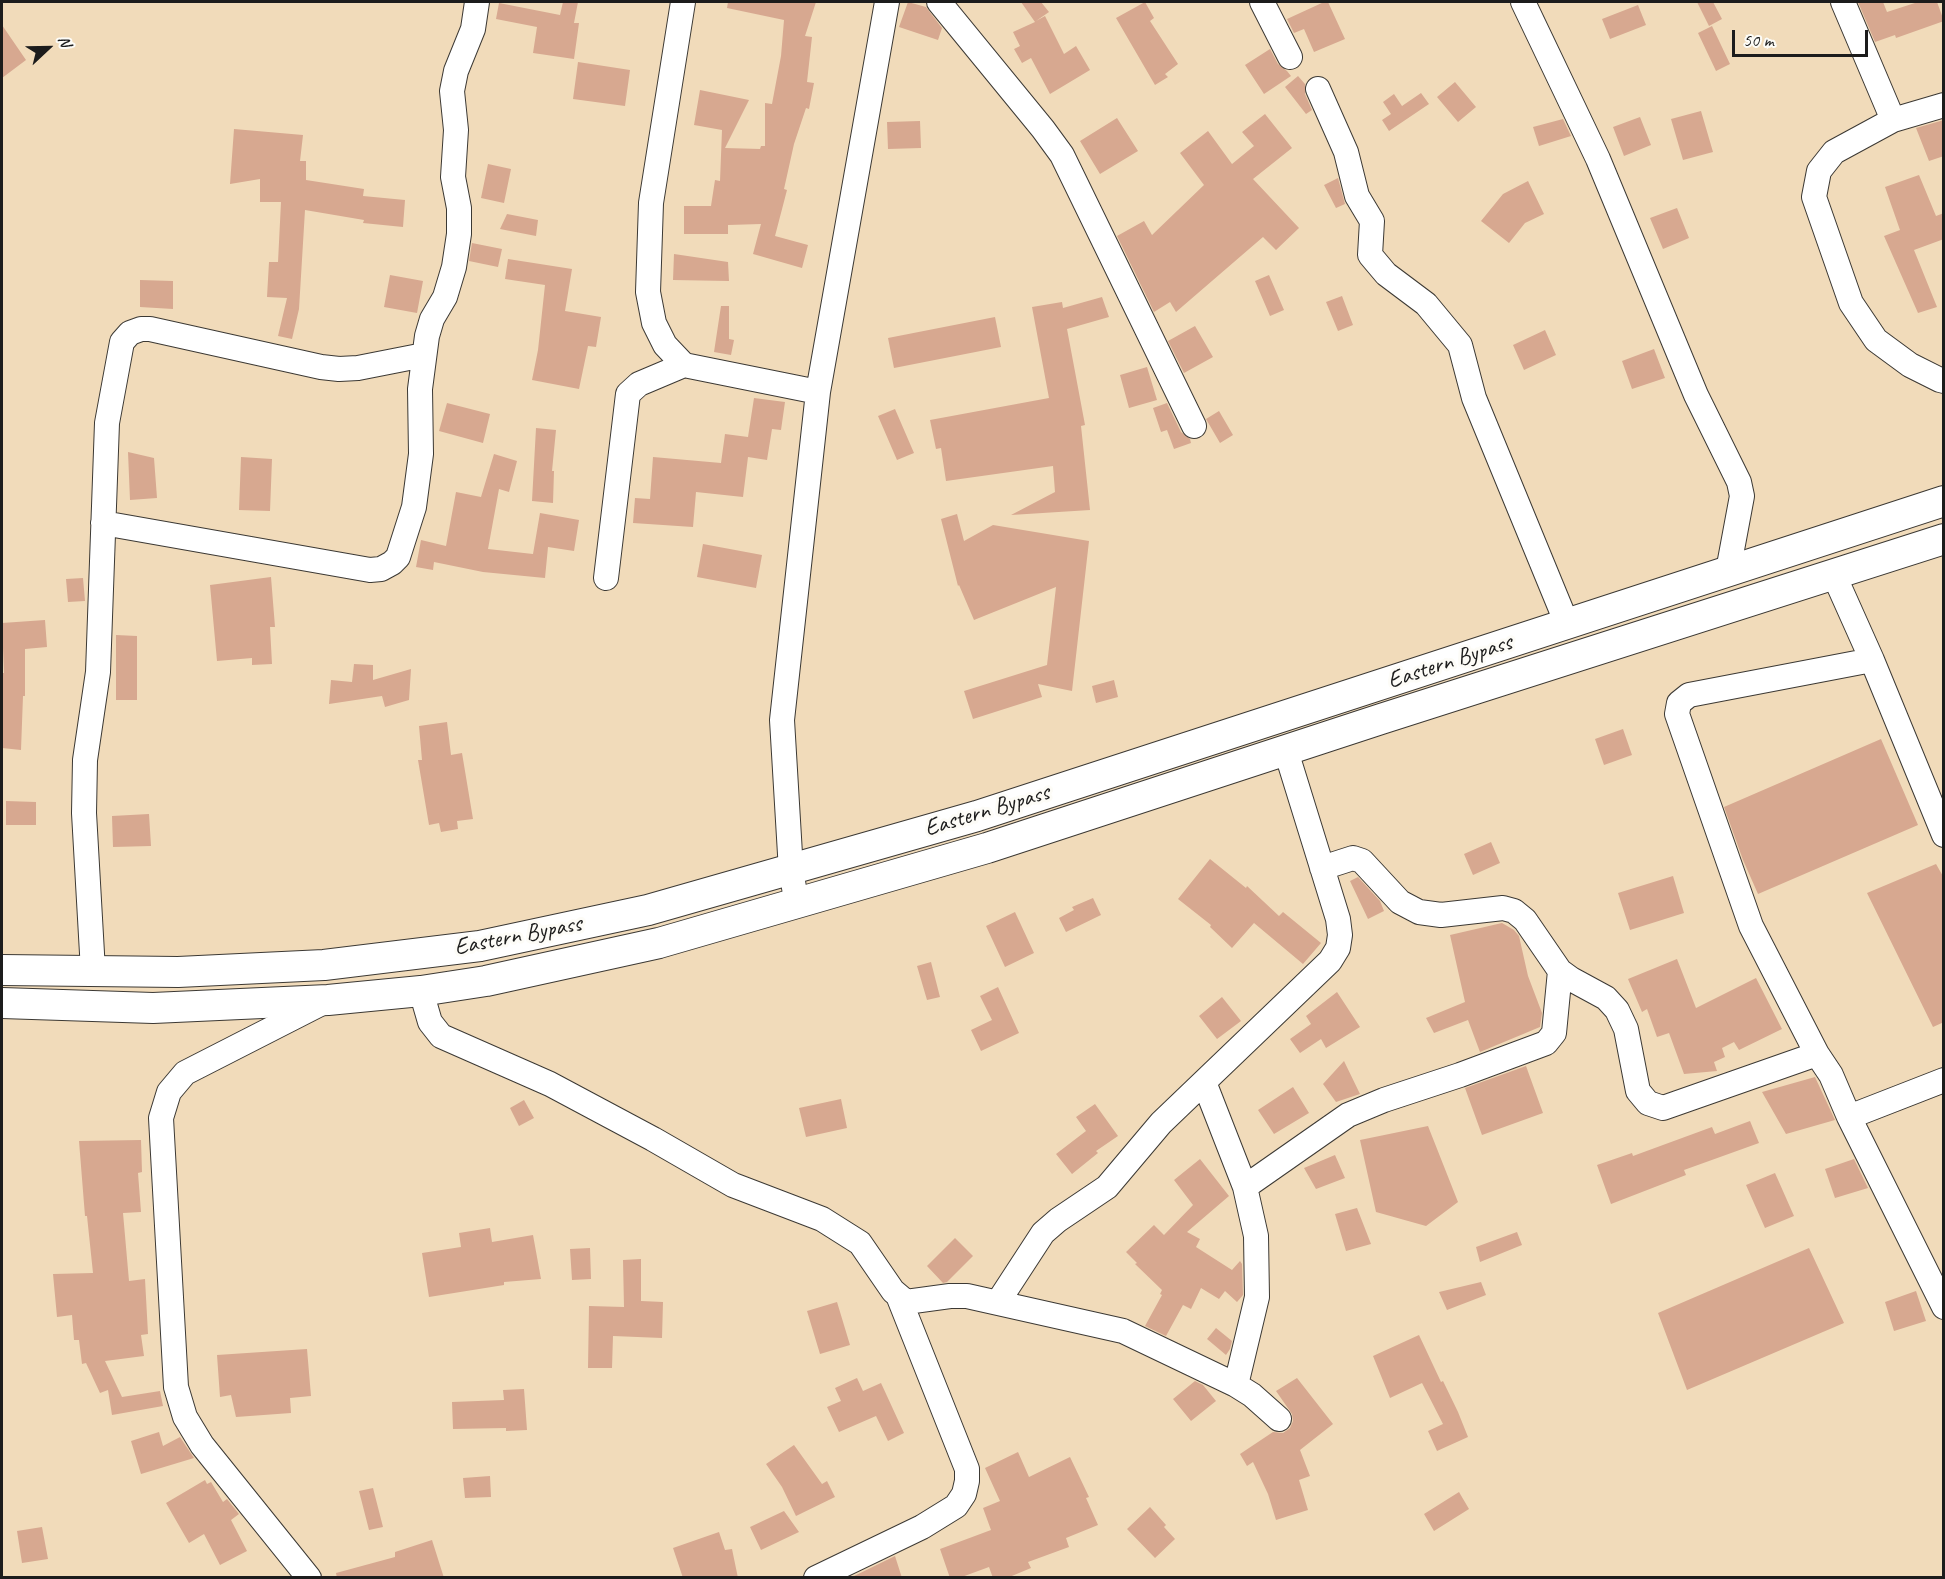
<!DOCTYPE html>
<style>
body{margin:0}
#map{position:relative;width:1945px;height:1579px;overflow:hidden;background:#f1dbba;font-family:Caveat,sans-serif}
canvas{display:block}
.frame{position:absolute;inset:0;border:3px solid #1c1c1c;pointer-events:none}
.north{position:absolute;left:18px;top:18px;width:60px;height:60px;-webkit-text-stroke:4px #fdfcf7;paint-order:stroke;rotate:68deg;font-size:16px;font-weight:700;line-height:24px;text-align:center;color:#1c1c1c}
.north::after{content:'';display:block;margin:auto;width:21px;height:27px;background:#1c1c1c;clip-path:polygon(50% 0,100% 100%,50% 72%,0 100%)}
.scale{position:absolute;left:1732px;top:30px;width:136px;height:27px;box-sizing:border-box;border:3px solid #1c1c1c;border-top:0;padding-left:8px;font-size:18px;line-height:21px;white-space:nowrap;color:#1c1c1c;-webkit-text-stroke:4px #fdfcf7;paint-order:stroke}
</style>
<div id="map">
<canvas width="1945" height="1579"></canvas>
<div class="frame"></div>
<div class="north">N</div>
<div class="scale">50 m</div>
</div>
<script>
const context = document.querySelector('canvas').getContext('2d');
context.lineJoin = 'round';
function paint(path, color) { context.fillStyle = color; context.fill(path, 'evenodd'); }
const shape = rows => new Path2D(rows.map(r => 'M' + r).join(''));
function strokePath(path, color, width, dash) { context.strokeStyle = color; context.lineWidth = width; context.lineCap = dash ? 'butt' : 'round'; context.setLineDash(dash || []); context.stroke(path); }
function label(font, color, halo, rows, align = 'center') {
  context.font = font + ' Caveat,sans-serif'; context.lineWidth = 6; context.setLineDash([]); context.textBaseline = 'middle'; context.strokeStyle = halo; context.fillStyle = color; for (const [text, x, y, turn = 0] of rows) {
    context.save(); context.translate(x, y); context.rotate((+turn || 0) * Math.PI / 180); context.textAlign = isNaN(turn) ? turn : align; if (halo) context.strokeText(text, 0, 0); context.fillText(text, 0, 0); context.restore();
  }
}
paint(shape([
 [563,2,578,2,574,23,579,23,574,59,533,53,537,27,496,19,499,3,560,15],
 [728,2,816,2,805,36,812,37,807,82,814,83,809,109,806,108,794,144,784,189,787,190,775,236,808,245,802,268,753,254,761,224,728,225,728,234,684,234,684,206,711,206,715,180,720,181,722,130,694,125,700,90,749,100,725,148,760,149,761,146,765,146,765,103,772,104,781,56,784,20,727,8],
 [908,2,926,7,942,28,938,40,899,27],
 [1021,2,1041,2,1049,12,1036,21,1045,16,1064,54,1076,46,1090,70,1050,94,1031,58,1022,63,1014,49,1020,46,1013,32,1035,22],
 [1145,2,1154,18,1150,21,1178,64,1165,74,1168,77,1155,85,1116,18],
 [1324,2,1328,2,1345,39,1314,52,1304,29,1294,33,1287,19],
 [1697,2,1713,2,1722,19,1709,26],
 [1858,2,1883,2,1887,12,1918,2,1937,2,1944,21,1896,38,1895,35,1875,42],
 [1638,5,1646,25,1610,39,1602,19],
 [2,25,26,60,2,78],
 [1712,26,1730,64,1716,71,1698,33],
 [1270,49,1278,64,1287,71,1291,76,1264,94,1245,65],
 [578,62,630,70,625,106,573,99],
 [1298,76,1305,84,1305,94,1312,110,1306,114,1285,87],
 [1455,82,1476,107,1458,122,1437,97],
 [1421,93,1429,104,1389,131,1382,120,1391,114,1383,102,1394,94,1402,106],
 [1701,111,1713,152,1683,160,1671,119],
 [1265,114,1292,148,1253,179,1299,228,1276,250,1263,237,1176,312,1170,302,1154,312,1117,236,1144,221,1152,235,1204,185,1180,153,1208,131,1232,164,1254,146,1242,132],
 [1640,117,1651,145,1624,156,1613,127],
 [1117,118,1138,151,1100,174,1080,141],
 [1563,119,1571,136,1539,146,1533,127],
 [1944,120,1944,156,1929,161,1916,128],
 [920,121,921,148,888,149,887,122],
 [234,129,303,135,300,161,306,161,306,180,364,189,363,196,405,200,403,227,363,223,364,220,305,210,299,309,292,339,278,336,287,298,267,297,269,262,278,262,281,202,260,202,260,179,230,184],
 [488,164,511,169,504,203,481,198],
 [1919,175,1936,216,1944,213,1944,239,1914,250,1937,307,1918,313,1884,236,1900,230,1885,187],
 [1338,178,1345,204,1336,208,1324,185],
 [1528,181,1544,214,1525,223,1509,243,1481,221,1503,194],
 [1677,208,1689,238,1663,249,1650,218],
 [507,214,538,220,536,236,500,229],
 [472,243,502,249,498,267,469,261],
 [674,254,728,262,729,281,673,280],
 [508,259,572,269,565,311,601,317,596,347,588,346,579,389,532,380,538,350,545,285,505,279],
 [390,275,423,281,417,313,384,307],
 [1269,275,1284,310,1270,316,1255,281],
 [140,280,173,281,173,309,140,307],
 [1342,296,1353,325,1338,331,1326,302],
 [1102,297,1109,317,1067,329,1085,425,1081,426,1090,510,1011,515,1055,492,1053,466,946,481,941,448,936,449,930,420,1049,398,1032,307,1062,302,1063,308],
 [721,306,729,306,729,339,734,340,731,355,714,352],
 [995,317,1001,347,894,368,888,338],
 [1195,326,1213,357,1184,373,1168,341],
 [1545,330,1556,355,1524,370,1513,345],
 [1654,349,1665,378,1632,389,1622,361],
 [1147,367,1157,400,1129,408,1120,375],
 [754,398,785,402,781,430,772,429,767,460,748,457,743,497,696,492,693,527,633,523,635,498,650,499,653,457,721,463,725,434,748,437],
 [447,403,490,414,483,443,439,431],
 [1167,403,1181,432,1190,439,1191,443,1174,449,1167,430,1161,432,1153,408],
 [895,409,914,453,897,460,878,416],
 [1219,411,1233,435,1220,443,1206,419],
 [536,428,556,430,552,471,554,471,553,503,532,501],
 [128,452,154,458,157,498,130,500],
 [494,454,517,461,509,492,499,489,488,549,533,554,540,513,579,520,574,551,548,547,545,578,483,572,434,562,433,570,416,567,421,540,446,546,456,492,481,497],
 [241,457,272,459,270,511,239,510],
 [957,514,964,541,993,525,1089,541,1072,691,1038,684,1042,697,973,719,964,691,1047,665,1056,587,974,620,959,585,958,586,941,519],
 [703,544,762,555,756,588,697,577],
 [271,577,275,627,270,627,272,664,252,665,252,658,217,661,210,585],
 [83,578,85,601,68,602,66,579],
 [45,620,47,647,25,649,25,696,23,696,21,750,2,748,2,673,4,673,2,623],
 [116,635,137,636,137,700,116,700],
 [354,664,373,665,373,680,411,669,409,700,385,707,382,696,329,704,331,680,352,682],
 [1114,680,1118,697,1096,703,1092,686],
 [447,722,451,755,462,753,473,819,457,821,458,829,441,832,439,823,429,825,418,760,422,760,419,726],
 [1623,729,1632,755,1604,765,1595,739],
 [1881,739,1918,825,1758,894,1743,860,1724,807],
 [6,801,36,802,36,825,6,825],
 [149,814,151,846,113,847,112,816],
 [1491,842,1500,863,1473,875,1464,854],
 [1210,859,1246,888,1247,886,1279,916,1283,912,1321,943,1303,964,1254,923,1232,948,1210,927,1211,925,1178,899],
 [1936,864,1944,878,1944,1022,1933,1027,1867,893],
 [1673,876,1684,913,1630,930,1618,893],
 [1358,877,1380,901,1384,911,1368,919,1350,881],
 [1093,898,1101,915,1066,932,1059,918,1074,910,1072,907],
 [1015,912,1034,953,1005,967,986,926],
 [1502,923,1514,930,1519,936,1528,976,1542,1013,1540,1027,1480,1052,1468,1020,1434,1033,1426,1018,1465,1002,1450,935],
 [1677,959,1696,1008,1756,978,1782,1029,1739,1050,1734,1042,1722,1048,1725,1057,1714,1062,1717,1071,1684,1074,1669,1033,1657,1037,1647,1009,1642,1012,1628,979],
 [931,962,940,997,927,1000,917,966],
 [998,987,1019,1033,981,1051,971,1030,992,1020,980,996],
 [1337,992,1360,1027,1326,1048,1321,1039,1300,1053,1290,1039,1311,1024,1306,1016],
 [1222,997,1241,1021,1217,1039,1199,1016],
 [1344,1061,1360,1094,1336,1102,1323,1084],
 [1526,1066,1543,1113,1482,1135,1465,1088],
 [1815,1077,1835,1120,1786,1134,1762,1092],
 [1293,1087,1309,1113,1274,1134,1258,1110],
 [841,1099,847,1128,806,1137,799,1108],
 [524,1100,534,1118,519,1126,510,1108],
 [1095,1104,1118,1136,1096,1151,1098,1153,1072,1174,1056,1154,1086,1131,1076,1117],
 [1750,1121,1759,1143,1684,1170,1686,1175,1611,1204,1597,1165,1632,1153,1633,1156,1712,1127,1715,1134],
 [1428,1126,1458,1202,1426,1226,1376,1212,1360,1140],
 [141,1140,142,1172,138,1173,141,1212,123,1213,129,1281,145,1279,148,1334,141,1335,144,1356,105,1361,122,1397,160,1391,163,1406,112,1415,108,1390,100,1393,86,1363,82,1364,79,1340,74,1340,72,1315,57,1317,53,1274,93,1273,87,1216,85,1216,79,1141],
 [1335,1155,1345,1178,1316,1189,1304,1168],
 [1200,1159,1229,1196,1187,1232,1200,1239,1196,1247,1232,1270,1240,1261,1242,1264,1243,1295,1237,1302,1225,1291,1219,1299,1201,1288,1191,1309,1183,1305,1166,1336,1145,1326,1162,1295,1160,1294,1162,1290,1135,1264,1137,1263,1126,1252,1154,1225,1164,1235,1193,1205,1174,1180],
 [1854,1159,1868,1188,1835,1198,1825,1169],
 [1775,1173,1794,1216,1765,1228,1746,1185],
 [1357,1208,1371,1244,1346,1251,1335,1214],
 [490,1228,492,1242,533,1235,541,1279,504,1282,504,1285,429,1297,422,1253,461,1247,459,1233],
 [1517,1232,1522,1245,1480,1262,1476,1247],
 [955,1238,973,1256,947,1282,943,1283,927,1266],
 [590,1248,591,1279,572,1280,570,1249],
 [1809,1248,1844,1323,1687,1390,1658,1313],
 [641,1259,641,1301,663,1302,662,1338,613,1336,612,1368,588,1368,589,1306,624,1307,623,1260],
 [1481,1282,1486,1295,1447,1310,1439,1292],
 [1916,1291,1926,1321,1894,1331,1885,1302],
 [837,1302,850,1345,820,1354,807,1311],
 [1216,1328,1232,1341,1230,1349,1226,1355,1207,1339],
 [1419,1335,1441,1382,1443,1381,1458,1412,1468,1437,1437,1451,1428,1431,1443,1424,1422,1383,1390,1398,1373,1356],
 [307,1349,311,1396,290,1398,291,1413,236,1417,231,1395,220,1397,217,1355],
 [857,1378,863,1391,881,1383,904,1433,888,1441,876,1416,839,1432,827,1407,841,1401,835,1388],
 [1297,1378,1333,1424,1300,1450,1310,1476,1299,1480,1308,1510,1276,1520,1268,1494,1253,1462,1247,1466,1240,1454,1273,1432,1283,1433,1290,1428,1293,1421,1292,1414,1276,1391],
 [1195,1381,1203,1385,1216,1401,1191,1421,1173,1399],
 [524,1389,527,1430,506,1431,506,1428,453,1429,452,1402,504,1400,503,1390],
 [159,1432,163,1446,180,1437,194,1458,141,1474,131,1441],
 [794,1445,822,1484,827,1481,835,1497,796,1516,782,1487,766,1464],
 [1018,1452,1029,1477,1070,1457,1089,1497,1086,1498,1098,1525,1066,1538,1069,1547,1028,1562,1031,1568,1007,1578,993,1578,989,1567,959,1578,950,1578,940,1549,991,1530,983,1508,1000,1501,985,1468],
 [490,1476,491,1497,465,1498,463,1478],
 [205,1480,207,1484,211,1482,223,1502,227,1499,239,1514,231,1520,247,1551,220,1565,204,1534,189,1543,166,1503],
 [373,1488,383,1527,369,1530,359,1491],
 [1459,1492,1469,1509,1434,1531,1424,1514],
 [1150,1507,1166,1525,1164,1527,1175,1539,1155,1558,1127,1529],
 [784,1511,799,1532,761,1550,750,1527],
 [42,1527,48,1559,22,1563,17,1531],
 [719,1532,725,1550,732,1549,738,1578,683,1578,673,1548],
 [432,1540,444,1578,337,1578,336,1573,395,1557,395,1552],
 [895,1556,902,1578,850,1578]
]), '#d7a890');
const minor = shape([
 [939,2,1043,129,1062,155,1194,426],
 [1262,2,1290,57],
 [1523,2,1598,159,1696,395,1739,482,1742,496,1728,571],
 [1843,2,1893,120],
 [1318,89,1346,152,1357,196,1372,221,1370,255,1386,274,1426,304,1460,345,1474,398,1567,624],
 [1944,105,1893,120,1834,152,1819,171,1814,197,1851,303,1876,340,1910,365,1940,380,1944,381],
 [684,365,818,392],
 [103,523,370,570,381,569,392,563,398,557,414,507,421,454,420,389,427,336,432,319,445,297,454,267,459,234,459,208,453,177,456,130,452,91,456,71,473,29,477,2],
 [1834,575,1872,660,1944,835],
 [606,578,628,394,639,384,684,365,665,345,654,323,648,292,651,203,683,2],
 [1872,660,1689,695,1679,703,1677,714,1751,926,1817,1054,1831,1075,1849,1117,1944,1307],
 [1322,868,1353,858,1362,861,1400,902,1419,912,1441,915,1503,908,1514,911,1525,920,1560,971,1571,979,1606,998,1617,1010,1626,1029,1638,1091,1648,1103,1663,1108,1817,1054],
 [797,904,791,871,782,720,818,392,887,2],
 [93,971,84,813,85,760,98,672,107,423,122,342,130,333,141,329,150,329,321,367,339,369,358,368,424,355],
 [421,991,430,1022,441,1036,550,1084,653,1139,733,1185,822,1219,860,1243,893,1291,906,1302,950,1296,967,1296,1123,1331,1236,1385,1252,1395,1279,1419],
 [1204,1082,1245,1187,1256,1236,1257,1297,1236,1385],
 [1849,1117,1944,1080],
 [1245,1187,1348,1115,1384,1100,1460,1075,1546,1043,1554,1033,1560,971],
 [998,1302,1043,1233,1058,1220,1107,1187,1161,1123,1330,961,1338,948,1340,935,1338,919,1286,751],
 [309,1578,202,1445,185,1417,176,1387,161,1118,169,1092,185,1073,324,1002],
 [816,1578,922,1527,956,1506,964,1494,967,1481,967,1469,899,1298]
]);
const major = shape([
 [2,970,178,972,324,965,480,946,648,910,977,816,1944,501],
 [2,1003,153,1008,328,1000,421,991,486,981,659,943,987,848,1381,719,1944,539]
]);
strokePath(minor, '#3c3934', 26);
strokePath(major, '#3c3934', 32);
strokePath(minor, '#fff', 24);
strokePath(major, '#fff', 30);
label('24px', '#1c1c1c', '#fdfcf7', [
 ["Eastern Bypass",1450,662,-18],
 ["Eastern Bypass",987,811,-17],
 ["Eastern Bypass",518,936,-11]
]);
</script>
